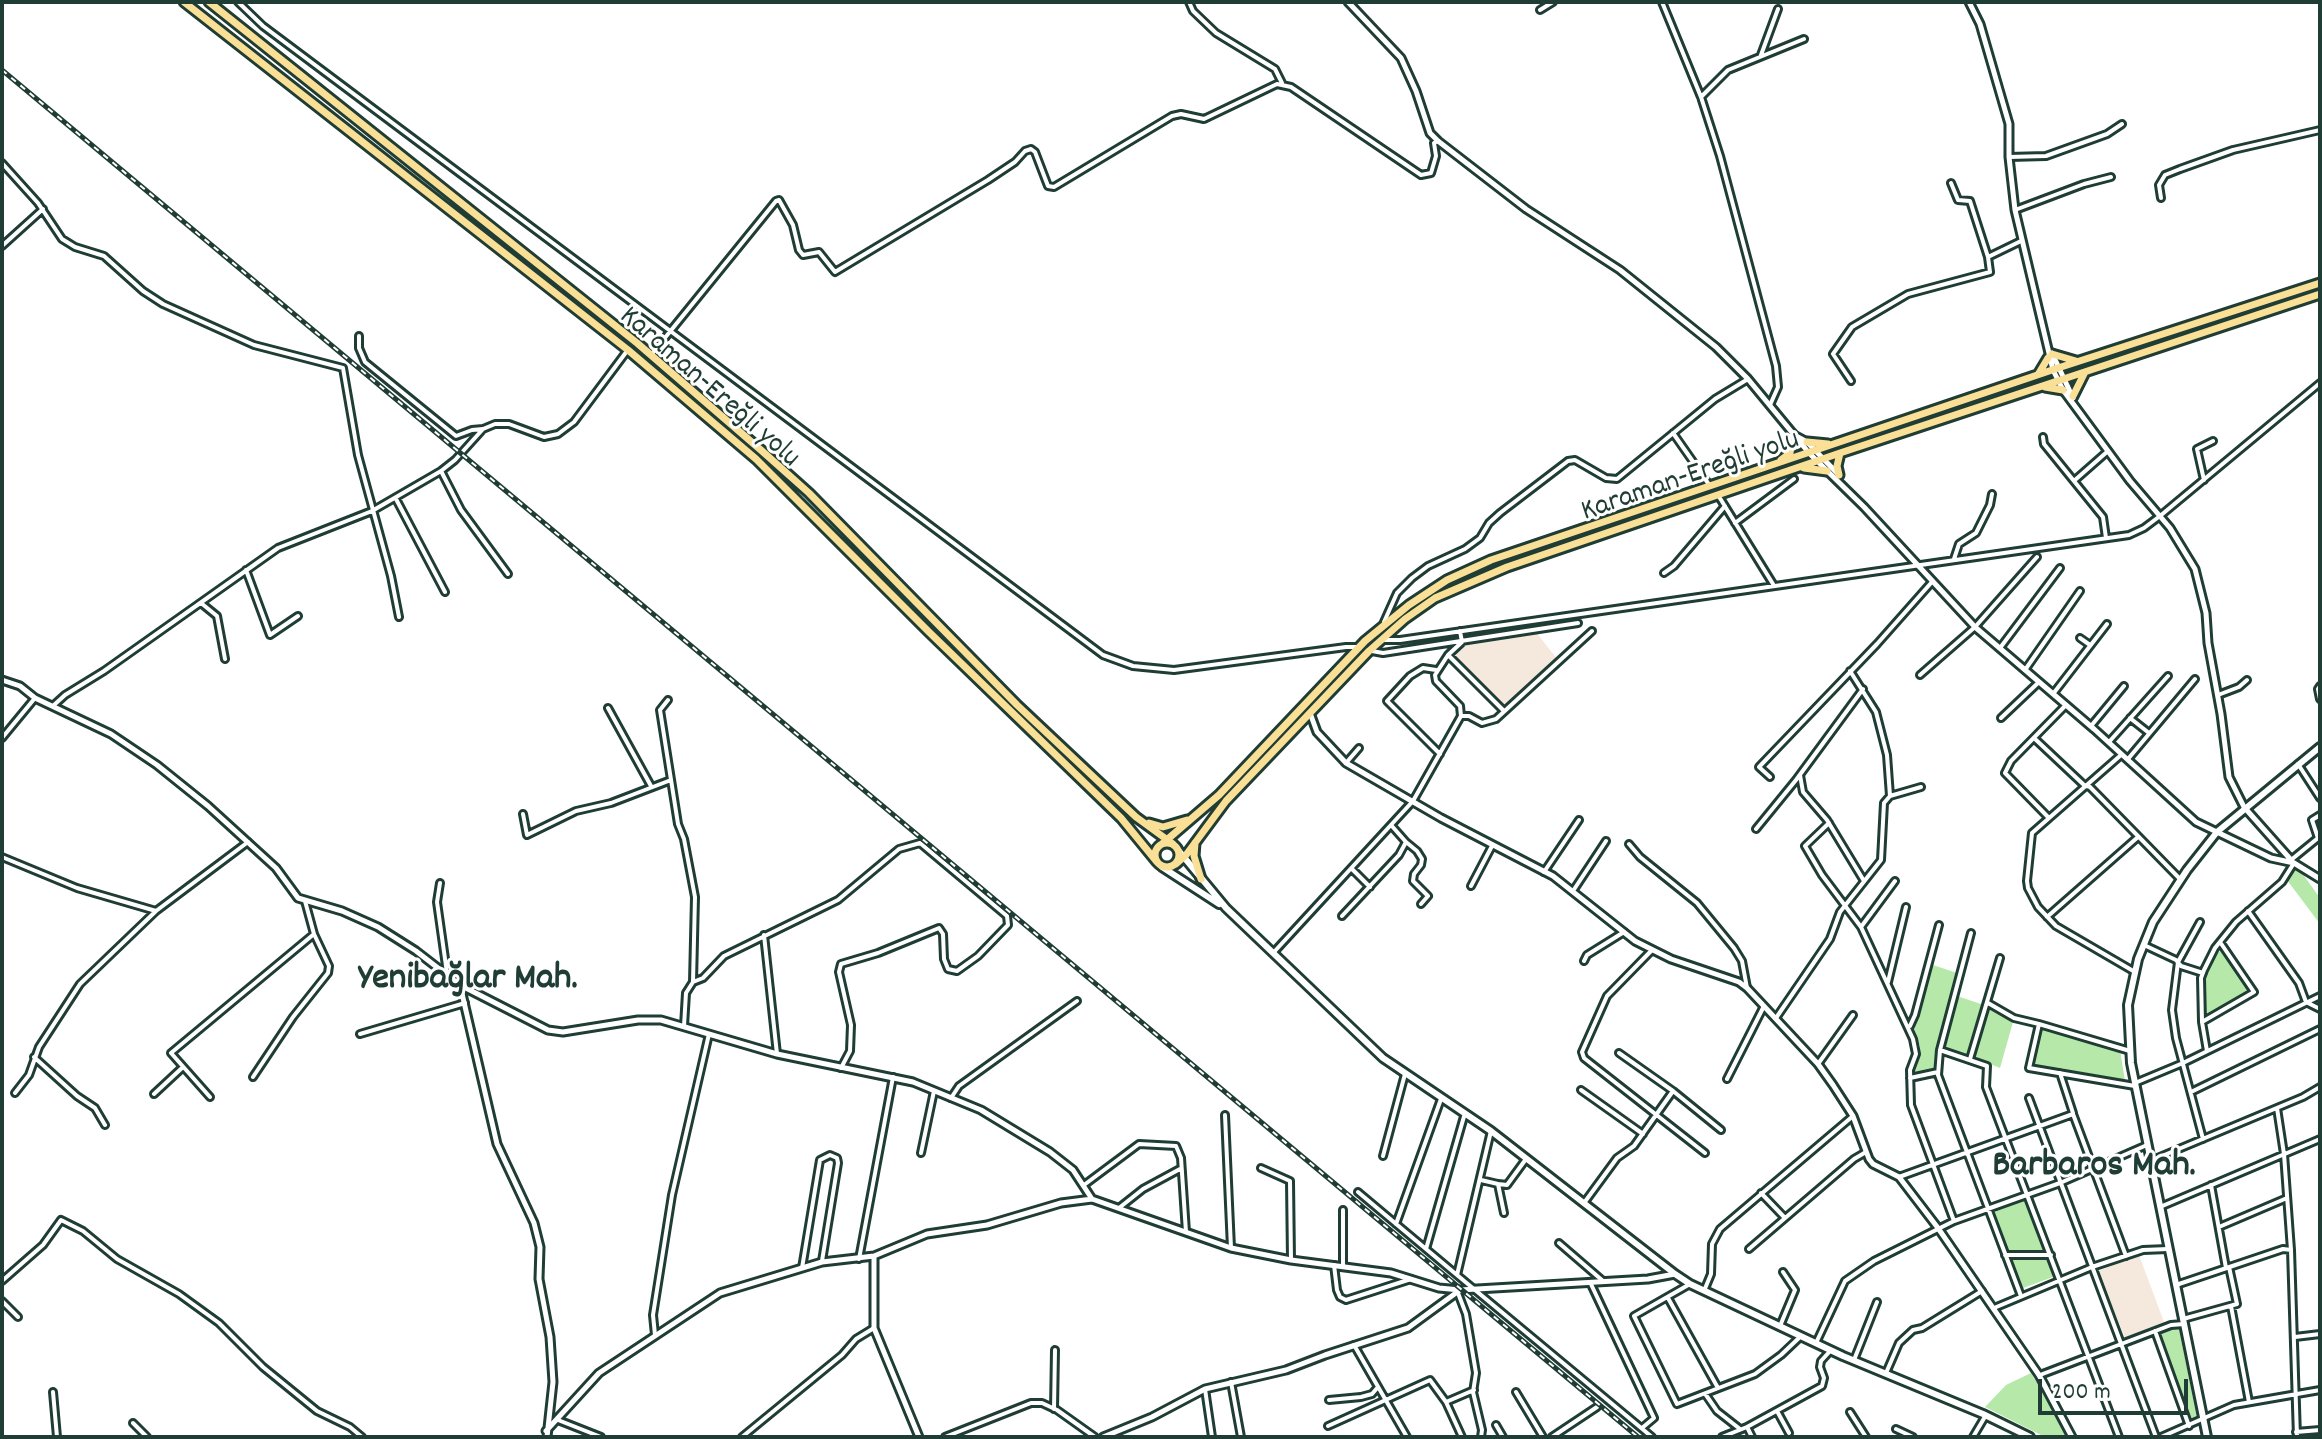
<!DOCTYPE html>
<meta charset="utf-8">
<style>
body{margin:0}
#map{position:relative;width:2322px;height:1439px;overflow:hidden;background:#fff;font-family:Dekko,sans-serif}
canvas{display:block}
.frame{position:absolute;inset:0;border:4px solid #1f3d34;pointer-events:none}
.scale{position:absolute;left:2038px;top:1379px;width:150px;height:36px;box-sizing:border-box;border:4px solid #1f3d34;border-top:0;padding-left:10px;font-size:24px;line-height:28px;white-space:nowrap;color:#1f3d34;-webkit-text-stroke:6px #fff;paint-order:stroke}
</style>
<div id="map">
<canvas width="2322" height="1439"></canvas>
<div class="frame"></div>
<div class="scale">200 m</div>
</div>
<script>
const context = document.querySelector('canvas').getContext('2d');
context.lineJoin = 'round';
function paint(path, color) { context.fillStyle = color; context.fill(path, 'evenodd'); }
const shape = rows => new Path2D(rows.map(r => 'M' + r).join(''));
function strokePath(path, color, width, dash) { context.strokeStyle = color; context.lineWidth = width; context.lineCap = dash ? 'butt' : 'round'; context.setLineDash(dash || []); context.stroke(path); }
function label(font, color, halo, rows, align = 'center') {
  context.font = font + ' Dekko,sans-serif'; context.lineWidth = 6; context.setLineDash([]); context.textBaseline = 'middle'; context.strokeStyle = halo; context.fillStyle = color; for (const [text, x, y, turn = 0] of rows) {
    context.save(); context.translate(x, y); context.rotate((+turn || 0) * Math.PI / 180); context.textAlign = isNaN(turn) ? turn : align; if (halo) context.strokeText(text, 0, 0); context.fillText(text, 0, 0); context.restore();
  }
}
paint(shape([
 [1536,632,1557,659,1505,707,1452,654,1462,645],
 [2139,1255,2164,1322,2125,1338,2098,1271]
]), '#f5e9dd');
paint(shape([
 [2294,869,2302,873,2320,898,2320,924,2287,880],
 [2224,950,2250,991,2207,1015,2204,1012,2205,974,2213,957,2218,952],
 [1930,964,1957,973,1934,1069,1913,1074,1911,1071,1920,1046,1911,1027],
 [1957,996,1984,1005,1969,1057,1943,1048],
 [1990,1005,2013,1022,2000,1068,1974,1057],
 [2045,1027,2120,1050,2125,1081,2032,1065,2040,1029],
 [2026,1199,2045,1252,2008,1253,1992,1213],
 [2015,1258,2047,1258,2053,1277,2023,1288,2012,1260],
 [2173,1327,2179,1329,2197,1418,2189,1420,2158,1332],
 [2031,1373,2069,1437,2045,1437,1985,1407,2006,1385]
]), '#b5e8a9');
const minor = shape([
 [238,2,263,26,1103,655,1133,666,1174,670,1346,647,1359,647],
 [1189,2,1193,11,1216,33,1275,69,1282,83],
 [1662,2,1701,97,1720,156,1776,366,1778,387,1770,405],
 [1540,10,1553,2],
 [1761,55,1778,9],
 [1701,97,1728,70,1804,39],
 [2009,157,2046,156,2107,134,2122,124],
 [2,163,38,203,62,239,75,247,104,256,143,291,163,304,254,345,343,368,358,455,391,576,399,617],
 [1951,183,1958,200,1970,201,1988,257],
 [2161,198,2159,185,2165,175,2180,169,2233,150,2320,130],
 [2015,210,2084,184,2111,177],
 [2,246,43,209],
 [359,336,359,348,365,362,456,436,472,430,483,429],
 [651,355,776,201,779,200,793,225,799,250,803,255,819,252,835,272,988,180,1015,162,1025,151,1031,149,1035,152,1048,186,1054,187,1172,116,1181,114,1204,119,1277,84,1291,87,1421,175,1431,173,1436,156,1434,143,1438,141],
 [1851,381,1833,354,1852,327,1908,294,1990,272,1988,257,2021,241],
 [1673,433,1710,486],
 [2043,437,2044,444,2103,517,2106,538],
 [441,471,461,510,508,574],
 [2075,480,2108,451],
 [2204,480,2197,449,2213,441],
 [1718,495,1773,584],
 [396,499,445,592],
 [1735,523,1794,479],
 [1954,559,1959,544,1976,533,1990,505,1992,494],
 [246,570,270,635,298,616],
 [1664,573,1674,566,1725,506],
 [201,603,217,616,225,659],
 [1384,622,1397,593,1412,578,1428,566,1465,549,1480,538,1489,523,1500,513,1568,461,1575,460,1606,478,1617,479,1715,399,1748,379],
 [2080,638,2090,645],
 [1384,640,1400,640,2129,535,2144,528,2160,516,2320,383],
 [2000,648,2060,568],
 [1372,651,1383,653,1578,623],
 [1448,655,1504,711],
 [1436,670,1423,668,1410,676,1387,701,1440,754],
 [2025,670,2080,591],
 [1920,675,1975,627,2037,557],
 [2320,686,2318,689,2320,699],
 [2053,694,2107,624],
 [2218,695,2239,687,2247,680],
 [668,700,660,710,678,824,684,839,695,897,693,982,686,993,684,1026],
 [54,705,65,695,104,671,278,548,372,511,441,471,455,460,483,429,495,424,509,424,544,437,558,434,574,422,627,351],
 [608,708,651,786],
 [1461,716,1469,716,1482,723,1496,719,1592,631],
 [2001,718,2039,682],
 [2130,718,2149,733],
 [2091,726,2124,686],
 [2,738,35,698],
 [2034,738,2084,785,2090,787,2181,880],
 [2109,742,2168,676],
 [2121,755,2032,833,2027,881,2028,888,2038,907,2056,926,2135,972],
 [2128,759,2195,679],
 [1346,763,1359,748],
 [2298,764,2320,798],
 [1800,775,1803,792,1827,820,1864,881],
 [1770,777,1759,767,1877,644,1931,583],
 [1890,796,1921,787],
 [523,814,527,835,576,811,611,803,671,780],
 [2048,817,2005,773,2011,761,2066,705],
 [1829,823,1805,846,1822,875,1861,927,1913,1039,1916,1054,1910,1070,1911,1105,1954,1221],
 [1756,829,1796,780,1863,689],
 [1406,842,1417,851,1422,859,1421,865,1414,874,1413,881,1428,896,1421,904],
 [1629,844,1640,857,1697,903,1734,948,1742,961,1747,988],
 [2,857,77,888,156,911],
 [2291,860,2318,838,2312,820,2320,815],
 [1352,869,1370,887],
 [1544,872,1579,820],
 [440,883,437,902,447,973],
 [1471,886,1492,846],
 [1573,891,1606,841],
 [2248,911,2299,983,2306,1002,2320,1009],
 [1342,916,1399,855,1406,842,1391,825],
 [2047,917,2138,837],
 [2200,922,2178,962,2172,1010,2176,1038,2203,1139],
 [1861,927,1895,881],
 [1971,933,1940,1050,1938,1075,2021,1296],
 [764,935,777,1054],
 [2144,945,2176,960,2181,966,2203,973],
 [1652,950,1607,996,1582,1052,1584,1058,1705,1153],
 [1274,952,1413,801,1461,716,1460,706,1436,681,1435,675,1448,655,1462,642,1460,631],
 [1584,961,1587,955,1624,932],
 [693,982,703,978,724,956,838,900,899,849,920,843,1007,916,1008,925,978,956,957,971,948,969,944,959,943,934,939,928,878,953,841,964,839,972,851,1025,850,1051,841,1068],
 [1888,982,1906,907],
 [1988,1003,2014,1018,2039,1024],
 [1776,1018,1830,939,1840,912,1881,860,1884,803,1890,796,1887,755,1876,712,1850,671],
 [2202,1022,2254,992,2220,942],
 [1910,1026,1915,1015,1939,925],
 [360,1034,465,1003],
 [1940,1050,1987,1066,1986,1087,2119,1437],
 [2130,1051,2039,1024,2029,1068,2135,1086],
 [2207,1051,2202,1022,2201,978,2204,970,2215,948,2236,922,2282,882,2294,863],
 [1619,1053,1673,1091,1721,1130],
 [34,1057,77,1096,95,1108,105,1125],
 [1970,1059,2000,958],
 [1818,1064,1853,1015],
 [2060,1073,2073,1113],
 [253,1077,293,1017,328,973,329,966,314,934,305,901],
 [1910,1078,1938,1072],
 [1727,1079,1764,1006],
 [2135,1083,2183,1063,2320,996],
 [1581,1090,1643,1134],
 [2191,1092,2320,1029],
 [15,1093,29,1075,39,1047,80,984,156,911,248,842],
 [154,1094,183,1067],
 [210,1097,171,1053,314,934],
 [951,1098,959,1086,1077,1001],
 [2029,1098,2156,1437],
 [2277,1108,2284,1154,2291,1250,2297,1437],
 [1225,1115,1231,1248],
 [1491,1131,1457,1275,1652,1437],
 [921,1153,934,1091],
 [1383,1156,1405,1074],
 [2150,1161,2303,1097,2320,1087],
 [1261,1168,1290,1181,1291,1260],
 [1899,1177,2073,1114,2126,1256],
 [1481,1180,1498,1184,1504,1213],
 [1498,1184,1507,1185,1526,1159],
 [1084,1185,1139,1144,1176,1146,1181,1158,1186,1232],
 [2211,1185,2226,1268],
 [1358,1192,1457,1275],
 [1761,1193,1785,1218],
 [1584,1203,1617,1158,1634,1146,1673,1091],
 [2160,1207,2320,1139],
 [1119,1208,1143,1189,1180,1169],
 [1396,1224,1441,1099],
 [2219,1227,2287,1198],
 [1559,1243,1603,1281],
 [1426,1249,1465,1113],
 [1749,1249,1854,1159,1866,1152],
 [2005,1255,2051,1255],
 [859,1259,893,1077],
 [1334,1265,1337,1290,1340,1297,1346,1300,1411,1279],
 [1343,1266,1343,1210],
 [802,1268,820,1160,830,1155,837,1158,838,1163,822,1261],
 [2,1281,43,1245,61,1220,83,1231,117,1259,179,1294,219,1323,263,1367,317,1411,350,1427,362,1437],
 [1590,1282,1654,1418,1642,1428],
 [1690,1284,1634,1316,1677,1404,1755,1374,1781,1355,1801,1336],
 [2176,1285,2283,1249,2291,1250],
 [1704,1291,1711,1274,1712,1244,1720,1229,1853,1116],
 [1458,1293,1466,1314,1476,1373,1473,1392,1482,1430,1481,1437],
 [1668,1298,1718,1388],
 [2,1301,18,1317],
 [2231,1306,2249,1402],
 [1994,1308,2092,1267,2143,1250,2168,1249],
 [2183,1319,2237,1304,2229,1267],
 [1780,1326,1795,1290,1783,1272],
 [2155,1331,2189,1426],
 [655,1335,653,1315,672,1195,709,1034],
 [2295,1337,2320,1334],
 [1816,1343,1845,1281,1874,1261,1954,1221,2060,1183,2147,1145],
 [1354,1345,1407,1437],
 [1854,1360,1877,1302],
 [1886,1373,1899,1343,1913,1330,1922,1328,1982,1291],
 [2040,1375,2171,1325,2184,1324],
 [1231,1382,1241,1437],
 [1205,1389,1212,1437],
 [53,1392,57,1437],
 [1516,1392,1543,1437],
 [1706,1395,1717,1411,1740,1429],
 [1329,1400,1361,1397,1372,1394,1378,1387],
 [1054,1409,1055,1350],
 [1777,1411,1789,1433],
 [1850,1412,1866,1437],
 [558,1420,601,1437],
 [133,1423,147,1437],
 [1496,1425,1503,1437],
 [1328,1426,1430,1380,1446,1402],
 [1896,1429,1913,1437],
 [2296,1432,2320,1430],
 [742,1437,842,1355,856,1339,874,1328],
 [945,1437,1031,1403,1042,1403,1057,1410,1095,1437],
 [1462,1437,1446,1402,1474,1390],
 [1552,1437,1597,1407],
 [1722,1437,1747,1427],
 [1752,1437,1747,1427,1822,1386,1824,1378,1820,1367,1821,1361,1831,1350],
 [1973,1437,1986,1415],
 [2161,1437,2234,1405,2320,1390]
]);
const tertiary = shape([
 [1348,2,1401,58,1416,91,1430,133,1438,141,1526,209,1620,270,1716,347,1748,379,1809,453,1864,507,1975,627,2094,729,2196,822,2271,858,2294,863,2320,879],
 [1969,2,1980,24,2009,124,2009,157,2015,210,2053,370,2063,390,2130,481,2170,528,2195,569,2206,613,2208,643,2221,714,2229,777,2244,807,2292,861],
 [2052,353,2073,398],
 [1796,436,1807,442,1839,475],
 [2,680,20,686,35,698,111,734,157,765,208,806,276,868,298,898,342,911,378,927,416,951,460,985,548,1030,563,1032,638,1020,661,1020,777,1054,913,1082,981,1110,1050,1152,1073,1170,1092,1199],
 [1310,713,1317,732,1346,763,1441,818,1553,876,1635,941,1671,959,1739,982,1747,988,1818,1064,1833,1085,1853,1116,1869,1159,1873,1164,1899,1177,1938,1228,2039,1375,2072,1437],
 [460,985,497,1144,534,1223,540,1247,539,1279,550,1337,553,1382,547,1437],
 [874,1256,874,1328,919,1437],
 [546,1431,599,1373,720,1293,822,1262,874,1256,927,1234,987,1225,1061,1203,1092,1199,1231,1248,1291,1260,1391,1273,1439,1288,1460,1290,1648,1279,1675,1274],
 [1103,1437,1152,1417,1205,1389,1286,1370,1325,1355,1408,1328,1460,1290]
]);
const secondary = shape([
 [1178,850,1226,908,1383,1058,1491,1131,1675,1274,1690,1284,1843,1356,1983,1414,2030,1437],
 [1162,867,1219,904],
 [2207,1437,2131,1063,2128,1005,2138,959,2153,922,2187,870,2217,832,2320,747]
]);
const trunk = shape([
 [184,2,628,350,756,459,929,632,1121,818,1157,862],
 [209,2,637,343,762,451,809,493,1017,705,1136,817,1173,844],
 [2052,354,2076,361],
 [2039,373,2048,358],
 [2045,387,2063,390],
 [2073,396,2084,374],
 [1807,442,1828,444],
 [1781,460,1790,453,1793,435],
 [1804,468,1827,471],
 [1839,475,1837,466,1840,453],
 [1149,823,1163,827,1187,820],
 '1155 855a12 12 0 1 1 24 0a12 12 0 1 1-24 0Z',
 [1195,843,1194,856,1201,879],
 [1162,844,1219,795,1365,641,1409,605,1447,580,1491,560,2058,368,2320,283],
 [1176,864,1186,855,1226,801,1369,651,1405,619,1435,598,1507,567,1840,453,2320,294]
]);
strokePath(minor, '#1f3d34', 10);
strokePath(tertiary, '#1f3d34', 11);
strokePath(secondary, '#1f3d34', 12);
strokePath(trunk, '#1f3d34', 13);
strokePath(minor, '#fff', 4);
strokePath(tertiary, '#fff', 5);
strokePath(secondary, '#fff', 6);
strokePath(trunk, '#fadf96', 7);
const rail = shape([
 [2,70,1638,1437]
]);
strokePath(rail, '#1f3d34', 5);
strokePath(rail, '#fff', 2, [6]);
label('30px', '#1f3d34', '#fff', [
 ["Karaman-Ereğli yolu",708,389,41],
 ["Karaman-Ereğli yolu",1691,478,-19]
]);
label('bold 38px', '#1f3d34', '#fff', [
 ["Yenibağlar Mah.",468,982],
 ["Barbaros Mah.",2094,1169]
]);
</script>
